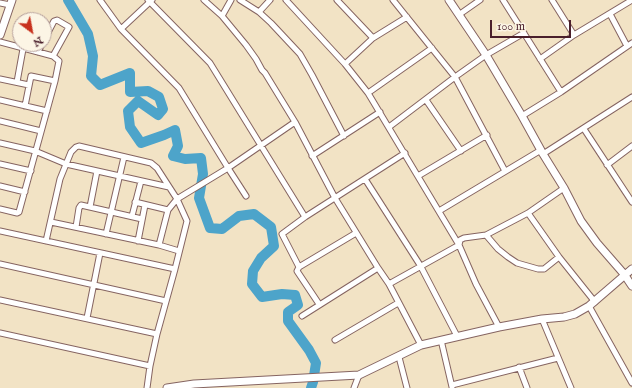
<!DOCTYPE html>
<style>
body{margin:0}
#map{position:relative;width:632px;height:388px;overflow:hidden;background:#f2e3c5;font-family:"IM FELL English",serif}
canvas{display:block}
.north{position:absolute;left:12px;top:12px;width:40px;height:40px;box-sizing:border-box;background:#fcf5e5;border:1px solid #b59f9b;border-radius:50%;rotate:148deg;font-size:11px;font-weight:700;line-height:16px;text-align:center;color:#4a1f2b}
.north::after{content:'';display:block;margin:auto;width:14px;height:18px;background:#c8321e;clip-path:polygon(50% 0,100% 100%,50% 72%,0 100%)}
.scale{position:absolute;left:490px;top:20px;width:81px;height:18px;box-sizing:border-box;border:2px solid #4a1f2b;border-top:0;padding-left:5px;font-size:12px;line-height:14px;white-space:nowrap;color:#4a1f2b;-webkit-text-stroke:3px #fcf5e5;paint-order:stroke}
</style>
<div id="map">
<canvas width="632" height="388"></canvas>
<div class="north">N</div>
<div class="scale">100 m</div>
</div>
<script>
const context = document.querySelector('canvas').getContext('2d');
context.lineJoin = 'round';
const shape = rows => new Path2D(rows.map(r => 'M' + r).join(''));
function strokePath(path, color, width, dash) { context.strokeStyle = color; context.lineWidth = width; context.lineCap = dash ? 'butt' : 'round'; context.setLineDash(dash || []); context.stroke(path); }
strokePath(shape([
 [68,0,88,34,93,56,91,76,100,85,130,73,130,92,148,91,159,97,163,109,158,115,138,101,128,111,130,127,141,143,164,135,175,130,178,146,173,156,185,159,201,158,203,174,199,198,210,228,222,229,239,216,254,214,271,227,274,246,261,258,253,271,252,284,262,297,282,294,295,295,298,305,288,312,288,321,309,350,316,363,313,382,311,388]
]), '#4da4ca', 10);
const street = shape([
 [100,0,121,29,179,88,228,168,295,122],
 [148,0,210,63,305,217],
 [204,0,222,16,246,45,256,59,262,70,265,73,295,122,335,198,378,268,389,284,421,345],
 [240,0,259,12,271,23,300,54,312,75,344,136],
 [286,0,345,64,368,93,459,245,476,284,499,327],
 [337,0,373,38],
 [393,0,455,77,505,171],
 [503,0,561,92],
 [552,0,574,35],
 [0,3,10,5],
 [259,12,270,0],
 [460,14,480,0],
 [610,14,627,46],
 [222,16,231,0],
 [121,29,152,0],
 [44,40,54,21,57,20,69,27,53,56],
 [0,42,53,56,59,61,55,81,19,212,17,213,0,209],
 [38,52,42,44],
 [540,59,574,35,632,0],
 [345,64,373,38,407,17],
 [0,79,29,85],
 [17,82,23,49],
 [368,93,432,48],
 [0,100,47,111],
 [426,100,461,151],
 [25,106,31,76,55,81],
 [522,116,561,92,632,43],
 [0,121,41,131],
 [389,127,455,77,486,55,524,33],
 [584,129,632,202],
 [0,143,35,151,66,164,169,187],
 [543,154,632,97],
 [312,156,380,112],
 [0,164,31,171],
 [607,165,632,146],
 [418,176,487,135],
 [365,179,420,265,457,336],
 [0,186,25,192],
 [135,202,168,210],
 [90,207,97,171],
 [439,211,541,150],
 [528,213,559,257,595,302],
 [132,216,141,181],
 [51,222,159,245,179,251],
 [76,227,79,208,81,205,142,219],
 [0,231,175,269],
 [106,234,124,157],
 [486,235,498,249,508,257,517,263,538,269,544,269,559,257],
 [46,241,60,179,71,152,76,147,79,146,151,163,157,168,177,199,187,221,175,269,157,334,150,366,147,388],
 [138,241,145,205],
 [159,245,168,210,177,199,228,168,246,196],
 [0,264,166,301],
 [299,267,282,234,305,217,405,153],
 [389,284,459,245,460,240,464,238,486,235,528,213,564,188],
 [0,300,157,334],
 [319,304,297,271,299,267,356,233],
 [589,306,632,383],
 [302,316,378,268],
 [87,318,100,253],
 [542,319,571,388],
 [0,333,150,366],
 [335,340,398,303],
 [441,340,452,387],
 [399,357,407,388],
 [519,367,527,388],
 [452,385,558,358],
 [354,388,359,375]
]);
const secondary = shape([
 [449,0,486,55,522,116,543,154,564,188,581,221,597,243,624,274,632,286],
 [0,35,12,0],
 [167,388,194,384,359,375,421,345,499,327,542,319,564,317,575,314,589,306,632,269]
]);
strokePath(street, '#856461', 7);
strokePath(secondary, '#856461', 9);
strokePath(street, '#fff', 5);
strokePath(secondary, '#fff', 7);
</script>
